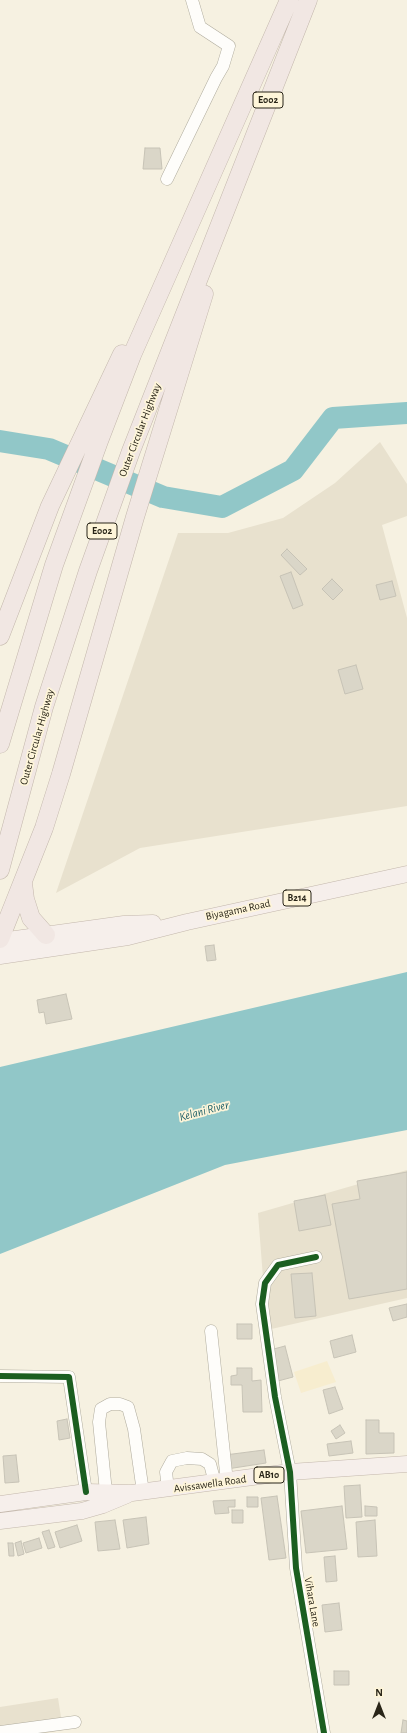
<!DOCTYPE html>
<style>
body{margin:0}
#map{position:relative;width:407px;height:1733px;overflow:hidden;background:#f6f1e1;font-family:"Alegreya Sans",sans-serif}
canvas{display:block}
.north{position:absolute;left:359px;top:1685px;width:40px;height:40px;-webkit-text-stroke:3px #fef5d9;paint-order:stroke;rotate:0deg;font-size:11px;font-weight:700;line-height:16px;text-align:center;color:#292518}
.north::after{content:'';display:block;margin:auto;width:14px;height:18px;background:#292518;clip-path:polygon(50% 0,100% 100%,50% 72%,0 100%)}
</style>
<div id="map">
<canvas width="407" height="1733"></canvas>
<div class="north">N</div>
</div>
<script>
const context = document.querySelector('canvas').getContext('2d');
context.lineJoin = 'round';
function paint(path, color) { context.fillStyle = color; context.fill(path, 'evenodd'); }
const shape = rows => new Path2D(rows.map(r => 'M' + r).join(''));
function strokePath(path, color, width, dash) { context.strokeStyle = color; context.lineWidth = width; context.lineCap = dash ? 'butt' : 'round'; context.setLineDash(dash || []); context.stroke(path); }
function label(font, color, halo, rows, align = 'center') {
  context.font = font + ' "Alegreya Sans",sans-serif'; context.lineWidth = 3.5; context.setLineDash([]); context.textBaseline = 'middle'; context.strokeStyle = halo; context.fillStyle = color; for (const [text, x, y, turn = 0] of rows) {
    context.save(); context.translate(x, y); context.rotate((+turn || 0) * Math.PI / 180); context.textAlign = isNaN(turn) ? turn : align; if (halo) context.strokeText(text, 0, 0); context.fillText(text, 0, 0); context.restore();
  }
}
paint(shape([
 [327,1361,336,1382,301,1393,294,1372]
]), '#f7edcf');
paint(shape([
 [380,442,407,484,407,516,382,525,407,618,407,806,140,848,56,893,178,533,228,533,283,518,335,483],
 [407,1170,407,1298,267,1330,258,1213],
 [58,1698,63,1730,47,1733,0,1733,0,1707]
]), '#e8e1ce');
paint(shape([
 [407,972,407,1130,225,1165,0,1254,0,1067]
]), '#91c7c8');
strokePath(shape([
 [0,441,49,449,163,497,222,507,293,470,333,418,407,413]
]), '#91c7c8', 22);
const building = shape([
 [145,148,160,148,162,169,143,169,145,148],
 [287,549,307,569,300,575,281,555,287,549],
 [291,572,303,605,293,609,280,576,291,572],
 [332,579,343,590,333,600,322,589,332,579],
 [392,581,396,596,380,600,376,585,392,581],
 [356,665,363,689,345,694,338,670,356,665],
 [214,945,216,960,207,961,205,946,214,945],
 [66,994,72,1019,46,1024,44,1012,39,1013,37,1000,66,994],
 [407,1172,407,1289,349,1299,332,1204,360,1199,357,1181,407,1172],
 [325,1195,331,1225,299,1231,294,1201,325,1195],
 [312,1273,316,1316,295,1318,291,1274,312,1273],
 [407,1304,407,1317,393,1321,389,1308,407,1304],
 [237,1324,252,1324,252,1339,237,1339,237,1324],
 [352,1335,356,1352,334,1358,330,1341,352,1335],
 [285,1346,293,1377,278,1381,270,1350,285,1346],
 [237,1368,252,1368,252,1381,261,1380,262,1412,243,1412,242,1385,231,1385,231,1376,237,1375,237,1368],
 [335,1387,343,1409,329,1414,323,1390,335,1387],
 [67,1419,70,1438,59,1440,57,1421,67,1419],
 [366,1420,379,1420,379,1433,394,1433,394,1453,366,1454,366,1420],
 [340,1425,345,1433,336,1439,331,1431,340,1425],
 [351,1441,353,1453,329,1456,327,1444,351,1441],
 [264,1450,266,1463,227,1469,225,1455,264,1450],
 [16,1455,19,1482,5,1483,3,1456,16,1455],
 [360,1485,362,1517,346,1518,344,1486,360,1485],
 [277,1496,286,1558,269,1560,261,1498,277,1496],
 [247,1497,258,1497,258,1507,247,1507,247,1497],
 [235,1500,235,1507,228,1507,229,1513,215,1514,213,1501,235,1500],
 [342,1506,347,1549,306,1553,301,1511,342,1506],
 [365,1506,377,1507,377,1516,365,1516,365,1506],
 [232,1510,243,1510,243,1523,232,1523,232,1510],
 [146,1517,149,1544,127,1548,123,1520,146,1517],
 [115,1520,120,1549,98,1551,95,1522,115,1520],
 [375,1520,377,1556,358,1557,356,1522,375,1520],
 [77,1525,82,1541,60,1548,55,1532,77,1525],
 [49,1530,55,1547,48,1549,42,1532,49,1530],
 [39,1538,42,1548,26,1553,23,1543,39,1538],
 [21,1541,24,1554,18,1556,15,1543,21,1541],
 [8,1543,13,1543,14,1556,9,1556,8,1543],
 [335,1556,337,1581,326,1582,324,1557,335,1556],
 [339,1603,342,1630,325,1632,322,1605,339,1603],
 [334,1671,349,1671,349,1685,334,1685,334,1671],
 [403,1720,407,1721,407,1733,401,1733,403,1720]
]);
paint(building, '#dad6c8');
strokePath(building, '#c7c3b6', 1);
const minor = shape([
 [167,179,216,78,223,66,229,46,200,27,192,0],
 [316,1257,278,1265,265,1283,262,1304,275,1397,290,1472,296,1568,324,1733],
 [211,1331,227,1482],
 [0,1376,69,1377,86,1492],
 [168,1489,166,1472,172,1461,187,1458,202,1459,210,1464,215,1483],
 [106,1492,99,1422,101,1409,110,1404,120,1404,128,1407,134,1429,143,1492],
 [0,1732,75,1722]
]);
const major = shape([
 [0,941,124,924,153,923],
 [0,956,128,937,187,922,407,874],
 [0,1504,86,1492,132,1493,290,1472,407,1464],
 [0,1521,82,1511,103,1505,127,1495]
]);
const highway = shape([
 [0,636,50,506,122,354],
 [0,744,54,565,99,441,132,355,289,0],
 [0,870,44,707,88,571,131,451,308,0],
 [23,883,25,899,31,918,46,935],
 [0,939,44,828,61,774,135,517,204,294]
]);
strokePath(minor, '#afab9d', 13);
strokePath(major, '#c3b7ac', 17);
strokePath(highway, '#c3b7ac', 19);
strokePath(minor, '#fefdfa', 12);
strokePath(major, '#f6efeb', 16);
strokePath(highway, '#f1e7e3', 18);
strokePath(shape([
 [316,1257,278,1265,265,1283,262,1304,275,1397,290,1472,296,1568,324,1733],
 [0,1376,69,1377,86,1492]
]), '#1b5e20', 6);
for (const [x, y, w] of [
 [268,100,30],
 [102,531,30],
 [297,898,28],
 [269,1475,30]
]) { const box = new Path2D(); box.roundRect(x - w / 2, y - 8, w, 16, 3); context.fillStyle = '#fef5d9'; context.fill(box); strokePath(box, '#292518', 1); }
label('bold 10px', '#292518', null, [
 ["E002",268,100],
 ["E002",102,531],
 ["B214",297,898],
 ["AB10",269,1475]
]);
label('11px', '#292518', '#fef5d9', [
 ["Outer Circular Highway",140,430,-69],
 ["Outer Circular Highway",37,737,-74],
 ["Biyagama Road",238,910,-12],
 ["Avissawella Road",210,1484,-8],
 ["Vihara Lane",312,1602,80]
]);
label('italic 12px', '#1f6068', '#fef5d9', [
 ["Kelani River",204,1111,-15]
]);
</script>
